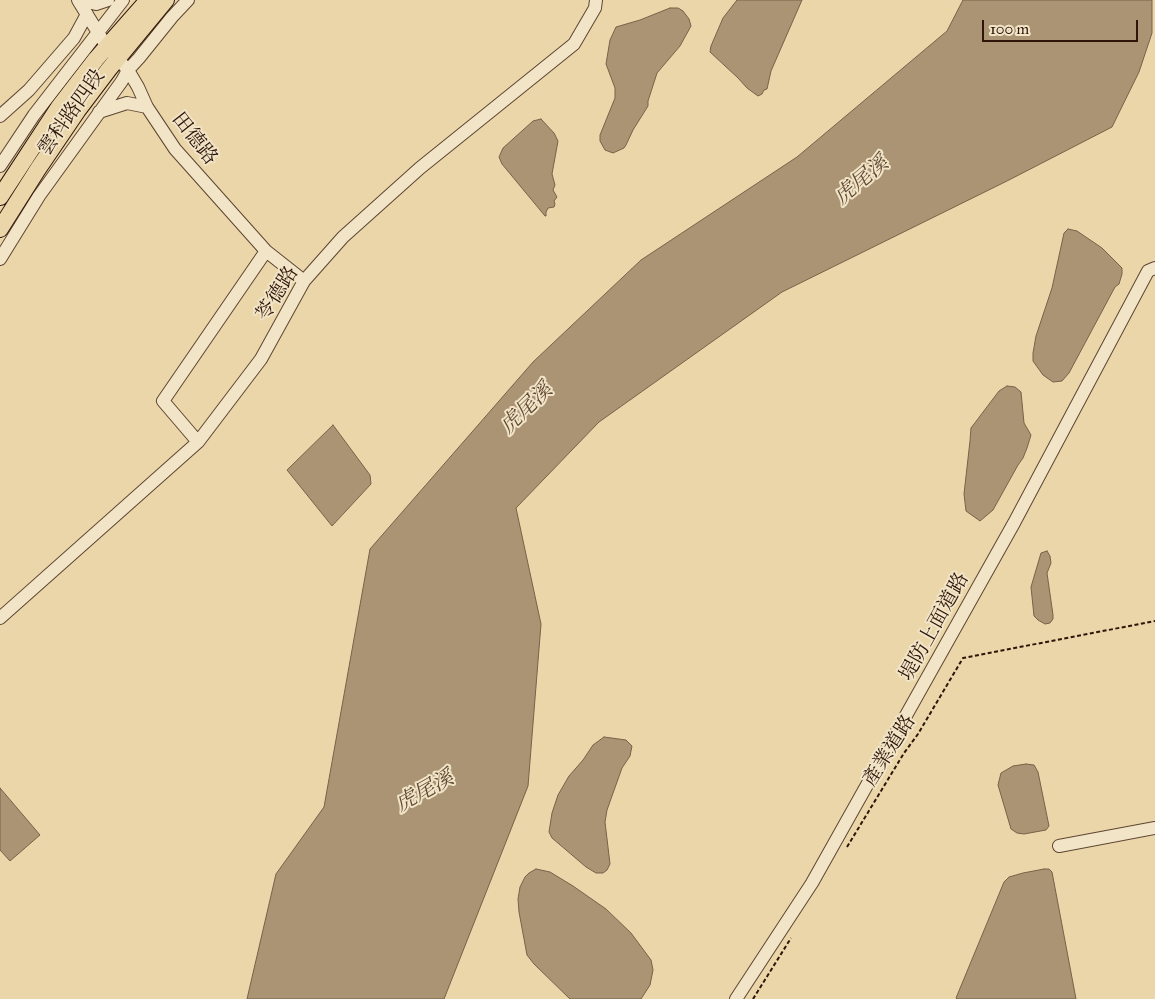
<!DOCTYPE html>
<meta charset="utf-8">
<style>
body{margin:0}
#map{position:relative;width:1155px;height:999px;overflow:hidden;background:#ead6a9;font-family:"IM FELL Great Primer",serif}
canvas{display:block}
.scale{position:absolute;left:982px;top:20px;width:156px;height:22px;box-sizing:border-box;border:2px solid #2e1509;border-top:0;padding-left:6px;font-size:15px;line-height:18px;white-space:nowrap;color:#2e1509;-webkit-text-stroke:4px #f1e4c7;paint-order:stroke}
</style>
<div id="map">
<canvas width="1155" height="999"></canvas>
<div class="scale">100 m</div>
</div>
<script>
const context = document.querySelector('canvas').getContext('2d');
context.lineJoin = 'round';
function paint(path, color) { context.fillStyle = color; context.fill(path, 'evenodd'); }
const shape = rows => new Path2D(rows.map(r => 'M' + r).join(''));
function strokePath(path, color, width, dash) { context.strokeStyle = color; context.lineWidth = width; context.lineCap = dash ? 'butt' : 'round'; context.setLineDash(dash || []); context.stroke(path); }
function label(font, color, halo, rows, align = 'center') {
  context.font = font + ' "IM FELL Great Primer","Noto Serif TC",serif'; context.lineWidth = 4; context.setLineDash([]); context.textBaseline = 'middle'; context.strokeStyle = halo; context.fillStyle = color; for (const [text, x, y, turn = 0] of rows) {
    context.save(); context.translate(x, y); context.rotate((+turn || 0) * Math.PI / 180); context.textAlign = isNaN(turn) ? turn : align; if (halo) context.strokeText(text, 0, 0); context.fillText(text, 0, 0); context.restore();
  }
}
const water = shape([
 [737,0,802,0,771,71,767,89,764,90,762,94,758,96,747,88,738,78,710,52,711,46,723,18,737,0],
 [963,0,1152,0,1152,33,1139,72,1112,127,1007,181,782,292,599,422,516,508,541,624,528,786,444,999,247,999,276,874,324,807,370,549,533,362,641,260,797,157,947,31,963,0],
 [670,8,678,8,683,11,689,19,691,26,680,46,657,73,648,101,648,106,633,130,626,145,624,148,613,153,605,150,600,141,600,135,615,98,615,88,606,64,610,40,616,27,640,20,670,8],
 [541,119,554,133,558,141,552,174,555,185,553,190,557,197,554,201,555,204,554,207,548,208,546,212,546,216,545,216,502,164,499,157,503,148,533,121,541,119],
 [1068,229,1077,231,1102,248,1122,268,1122,274,1119,284,1115,287,1069,373,1062,381,1053,382,1043,375,1033,361,1033,353,1036,336,1052,288,1064,233,1068,229],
 [1007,386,1015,387,1021,392,1024,423,1031,435,1027,448,1023,458,1018,465,993,510,980,521,966,511,964,494,970,441,971,428,999,391,1007,386],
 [333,425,370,475,371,484,332,526,287,470,333,425],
 [1047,551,1050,556,1051,563,1047,573,1053,615,1053,619,1050,623,1045,624,1038,620,1034,616,1031,587,1041,553,1047,551],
 [604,737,626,740,632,746,630,756,622,768,607,810,605,822,610,864,607,870,603,873,596,873,586,867,552,838,549,832,552,813,558,795,569,776,583,760,593,745,604,737],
 [1026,764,1034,765,1038,772,1049,826,1046,830,1024,834,1017,833,1011,829,998,785,1001,773,1013,766,1026,764],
 [0,788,40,835,10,861,0,850,0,788],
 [536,869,550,872,573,886,606,909,631,933,651,960,653,970,650,985,641,999,570,999,534,964,527,955,519,912,518,899,520,887,525,877,529,873,536,869],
 [1044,869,1049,869,1052,872,1076,999,957,999,956,998,1004,882,1009,877,1023,873,1044,869]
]);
paint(water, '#aa9473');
strokePath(water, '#786149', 1);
const minor = shape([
 [78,0,107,47,128,70,138,87,147,107,175,149,266,251,304,281],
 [79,0,96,4,108,0],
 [99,112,127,103,147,107],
 [0,116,29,90,74,38,87,14],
 [0,166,34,115,123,0],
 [0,259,39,196,122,81,128,70,139,58,172,17,188,0],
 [198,442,163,401,266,251],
 [0,618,198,442,261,359,304,281,343,237,420,168,574,44,595,8,596,0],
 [1059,846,1155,828],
 [736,999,812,883,1014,523,1148,271,1155,268]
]);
const major = shape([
 [0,197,59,107,96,59,148,0],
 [0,229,38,169,78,110,109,69,166,0]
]);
strokePath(minor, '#5d4531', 14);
strokePath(major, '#2e1509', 18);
strokePath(shape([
 [847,847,904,753,918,734,963,658,1155,621],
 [753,999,791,938]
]), '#2e1509', 2, [4, 2.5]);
strokePath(minor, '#f1e4c7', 12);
strokePath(major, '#ead6a9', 16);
label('20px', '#2e1509', '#f1e4c7', [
 ["雲科路四段",72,113,-55],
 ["田德路",194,139,52],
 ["苓德路",278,294,-58],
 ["堤防上面道路",935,627,-61],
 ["產業道路",890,751,-58]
]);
label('italic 21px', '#604833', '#f1e4c7', [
 ["虎尾溪",862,181,-40],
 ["虎尾溪",527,409,-44],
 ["虎尾溪",425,792,-29]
]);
</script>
